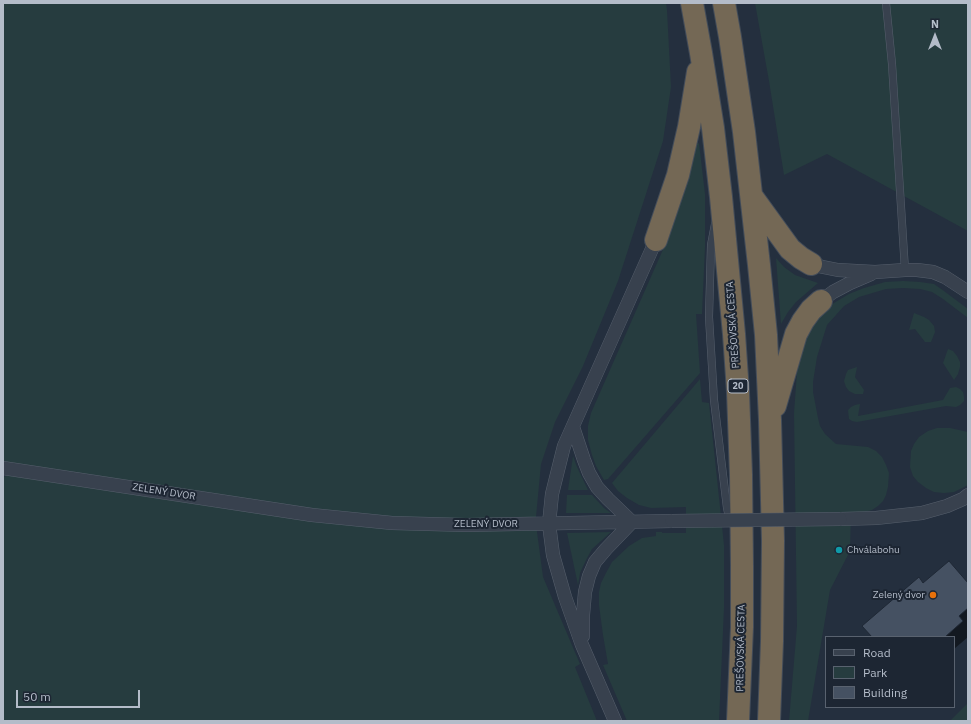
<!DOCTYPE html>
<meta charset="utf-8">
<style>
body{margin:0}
#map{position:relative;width:971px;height:724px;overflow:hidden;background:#242f3e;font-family:"IBM Plex Sans",sans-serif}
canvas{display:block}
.frame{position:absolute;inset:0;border:4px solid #b4bcc9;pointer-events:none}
.legend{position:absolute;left:825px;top:636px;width:130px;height:72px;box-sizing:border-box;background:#1d2633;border:1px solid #59626f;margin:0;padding:5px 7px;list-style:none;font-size:12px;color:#b4bcc9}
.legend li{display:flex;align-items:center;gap:8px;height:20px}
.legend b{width:20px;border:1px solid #59626f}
.north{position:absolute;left:915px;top:16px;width:40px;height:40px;-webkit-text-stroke:3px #1d2633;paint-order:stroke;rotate:0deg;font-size:11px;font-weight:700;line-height:16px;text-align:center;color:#b4bcc9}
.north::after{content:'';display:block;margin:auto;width:14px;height:18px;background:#b4bcc9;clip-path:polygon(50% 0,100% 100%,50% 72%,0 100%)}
.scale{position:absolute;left:16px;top:690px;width:124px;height:18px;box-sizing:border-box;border:2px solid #b4bcc9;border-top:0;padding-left:5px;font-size:12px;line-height:14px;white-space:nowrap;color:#b4bcc9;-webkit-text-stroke:3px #1d2633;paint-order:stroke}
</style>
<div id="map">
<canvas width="971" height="724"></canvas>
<div class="frame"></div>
<ul class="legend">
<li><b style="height:5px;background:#38414e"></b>Road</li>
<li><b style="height:11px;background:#263c3f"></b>Park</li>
<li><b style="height:11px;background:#455162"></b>Building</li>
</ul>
<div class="north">N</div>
<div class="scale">50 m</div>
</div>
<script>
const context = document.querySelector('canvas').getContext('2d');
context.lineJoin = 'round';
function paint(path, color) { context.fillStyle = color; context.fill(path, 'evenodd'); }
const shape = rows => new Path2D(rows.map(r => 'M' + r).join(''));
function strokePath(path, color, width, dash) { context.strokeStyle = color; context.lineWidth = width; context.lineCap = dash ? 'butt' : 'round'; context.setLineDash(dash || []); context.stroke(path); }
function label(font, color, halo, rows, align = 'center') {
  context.font = font + ' "IBM Plex Sans",sans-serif'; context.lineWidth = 4; context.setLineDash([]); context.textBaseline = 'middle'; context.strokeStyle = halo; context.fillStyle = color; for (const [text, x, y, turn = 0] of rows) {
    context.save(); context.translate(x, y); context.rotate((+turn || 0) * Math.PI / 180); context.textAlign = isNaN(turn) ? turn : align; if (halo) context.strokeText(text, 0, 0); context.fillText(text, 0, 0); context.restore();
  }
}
paint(shape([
 [3,3,666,3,667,10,671,87,663,141,618,281,583,366,555,422,541,464,536,517,537,532,543,577,580,664,575,667,597,721,3,721,3,477,10,475,6,461,3,461],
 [755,3,968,3,968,231,827,154,784,175,769,81],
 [699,143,705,194,705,247,702,314,696,314,700,373,608,479,604,480,596,466,592,455,588,440,588,426,591,413,665,245,695,145],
 [776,258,784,267,795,275,818,283,796,302,788,312,781,324],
 [903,281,920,282,934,284,944,291,968,309,968,318,943,299,932,292,920,289,903,288,886,289,859,297,844,306,827,325,817,357,813,382,813,392,818,418,820,426,825,434,836,444,868,447,876,451,882,457,886,465,889,473,888,487,886,495,883,501,878,506,872,510,865,512,851,513,850,551,830,590,808,721,789,721,797,626,794,413,798,358,810,327,829,306,849,294,864,288,885,282],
 [914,313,924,317,929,320,934,326,935,332,931,342,925,342,915,329,909,330],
 [948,349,953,351,957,356,960,362,960,367,958,374,954,380,943,363],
 [857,367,855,377,864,390,863,394,855,394,849,391,846,387,844,381,846,374,848,370],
 [700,379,702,402,709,403,724,545,724,608,719,721,627,721,603,665,608,664,603,635,599,605,599,592,601,583,606,573,612,562,629,546,642,538,656,536,656,532,662,532,662,533,686,533,686,507,651,508,639,505,627,498,618,491,612,483],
 [956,387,960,389,963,392,964,397,964,401,960,405,956,407,946,406,857,422,852,421,849,419,848,410,851,407,855,405,860,404,858,416,943,400,950,388],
 [937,428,950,428,968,432,968,485,954,492,944,493,934,492,926,488,918,482,913,476,910,467,911,451,914,444,919,437,928,431],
 [573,456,577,467,588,490,568,490],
 [567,495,592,495,604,508,611,513,566,513],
 [611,532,592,549,586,560,580,573,578,585,567,533],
 [968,703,968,721,950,721]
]), '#263c3f');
paint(shape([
 [949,562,968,583,968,637,954,649,954,637,873,637,919,579,924,584]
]), '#0007');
const building = shape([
 [949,561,968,583,968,608,959,616,963,621,945,637,872,637,862,626,919,577,923,583,949,561]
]);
paint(building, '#455162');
strokePath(building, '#1f2835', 1);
const lane = shape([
 [886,3,892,64,905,270],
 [715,224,711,245,709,317,714,400,727,508,730,522]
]);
const street = shape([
 [811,264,823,267,838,270,875,272,905,270,917,270,933,272,945,277,968,292],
 [821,301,833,292,850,283,871,274],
 [573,427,584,460,589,473,597,487,608,499,632,522],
 [3,468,312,515,392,523,466,525,672,521],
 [840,519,876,518,922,513,947,506,963,499,968,495],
 [583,636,583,615,585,592,589,576,595,562,606,549,632,522],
 [615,721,582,645,565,597,553,555,549,524,552,494,564,446,656,240]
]);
const highway = shape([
 [692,3,701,53,713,128,721,197,734,334,738,392,741,475,742,566,742,627,738,721],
 [724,3,730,37,744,132,759,265,766,335,770,420,773,541,772,641,769,721],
 [753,198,790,249,801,258,811,264],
 [656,240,678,175,689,127,698,72],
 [775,406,796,334,803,321,811,310,821,301]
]);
strokePath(lane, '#565f6c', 8);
strokePath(street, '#565f6c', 14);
strokePath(highway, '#434c59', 24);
strokePath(lane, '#38414e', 7);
strokePath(street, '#38414e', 13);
strokePath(highway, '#746855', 22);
const streetBridge = shape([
 [672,521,840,519]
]);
strokePath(streetBridge, '#565f6c', 14, []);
strokePath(streetBridge, '#38414e', 13);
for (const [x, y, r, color] of [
 [839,550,4,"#0f9aa8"],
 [933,595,4,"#e8710a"]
]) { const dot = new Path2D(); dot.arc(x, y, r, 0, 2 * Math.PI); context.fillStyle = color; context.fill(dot); strokePath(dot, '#1d2633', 1.5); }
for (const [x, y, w] of [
 [738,386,20]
]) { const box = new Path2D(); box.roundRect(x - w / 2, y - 7, w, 14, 3); context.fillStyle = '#1d2633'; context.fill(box); strokePath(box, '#b4bcc9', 1); }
label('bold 9px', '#b4bcc9', null, [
 ["20",738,386]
]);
label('10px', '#b4bcc9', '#1d2633', [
 ["PREŠOVSKÁ CESTA",733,325,-94],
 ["ZELENÝ DVOR",164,492,9],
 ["ZELENÝ DVOR",486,524],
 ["PREŠOVSKÁ CESTA",741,648,-89]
]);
label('10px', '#b4bcc9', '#1d2633', [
 ["Chválabohu",847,550],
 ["Zelený dvor",925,595,"right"]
], 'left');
</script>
